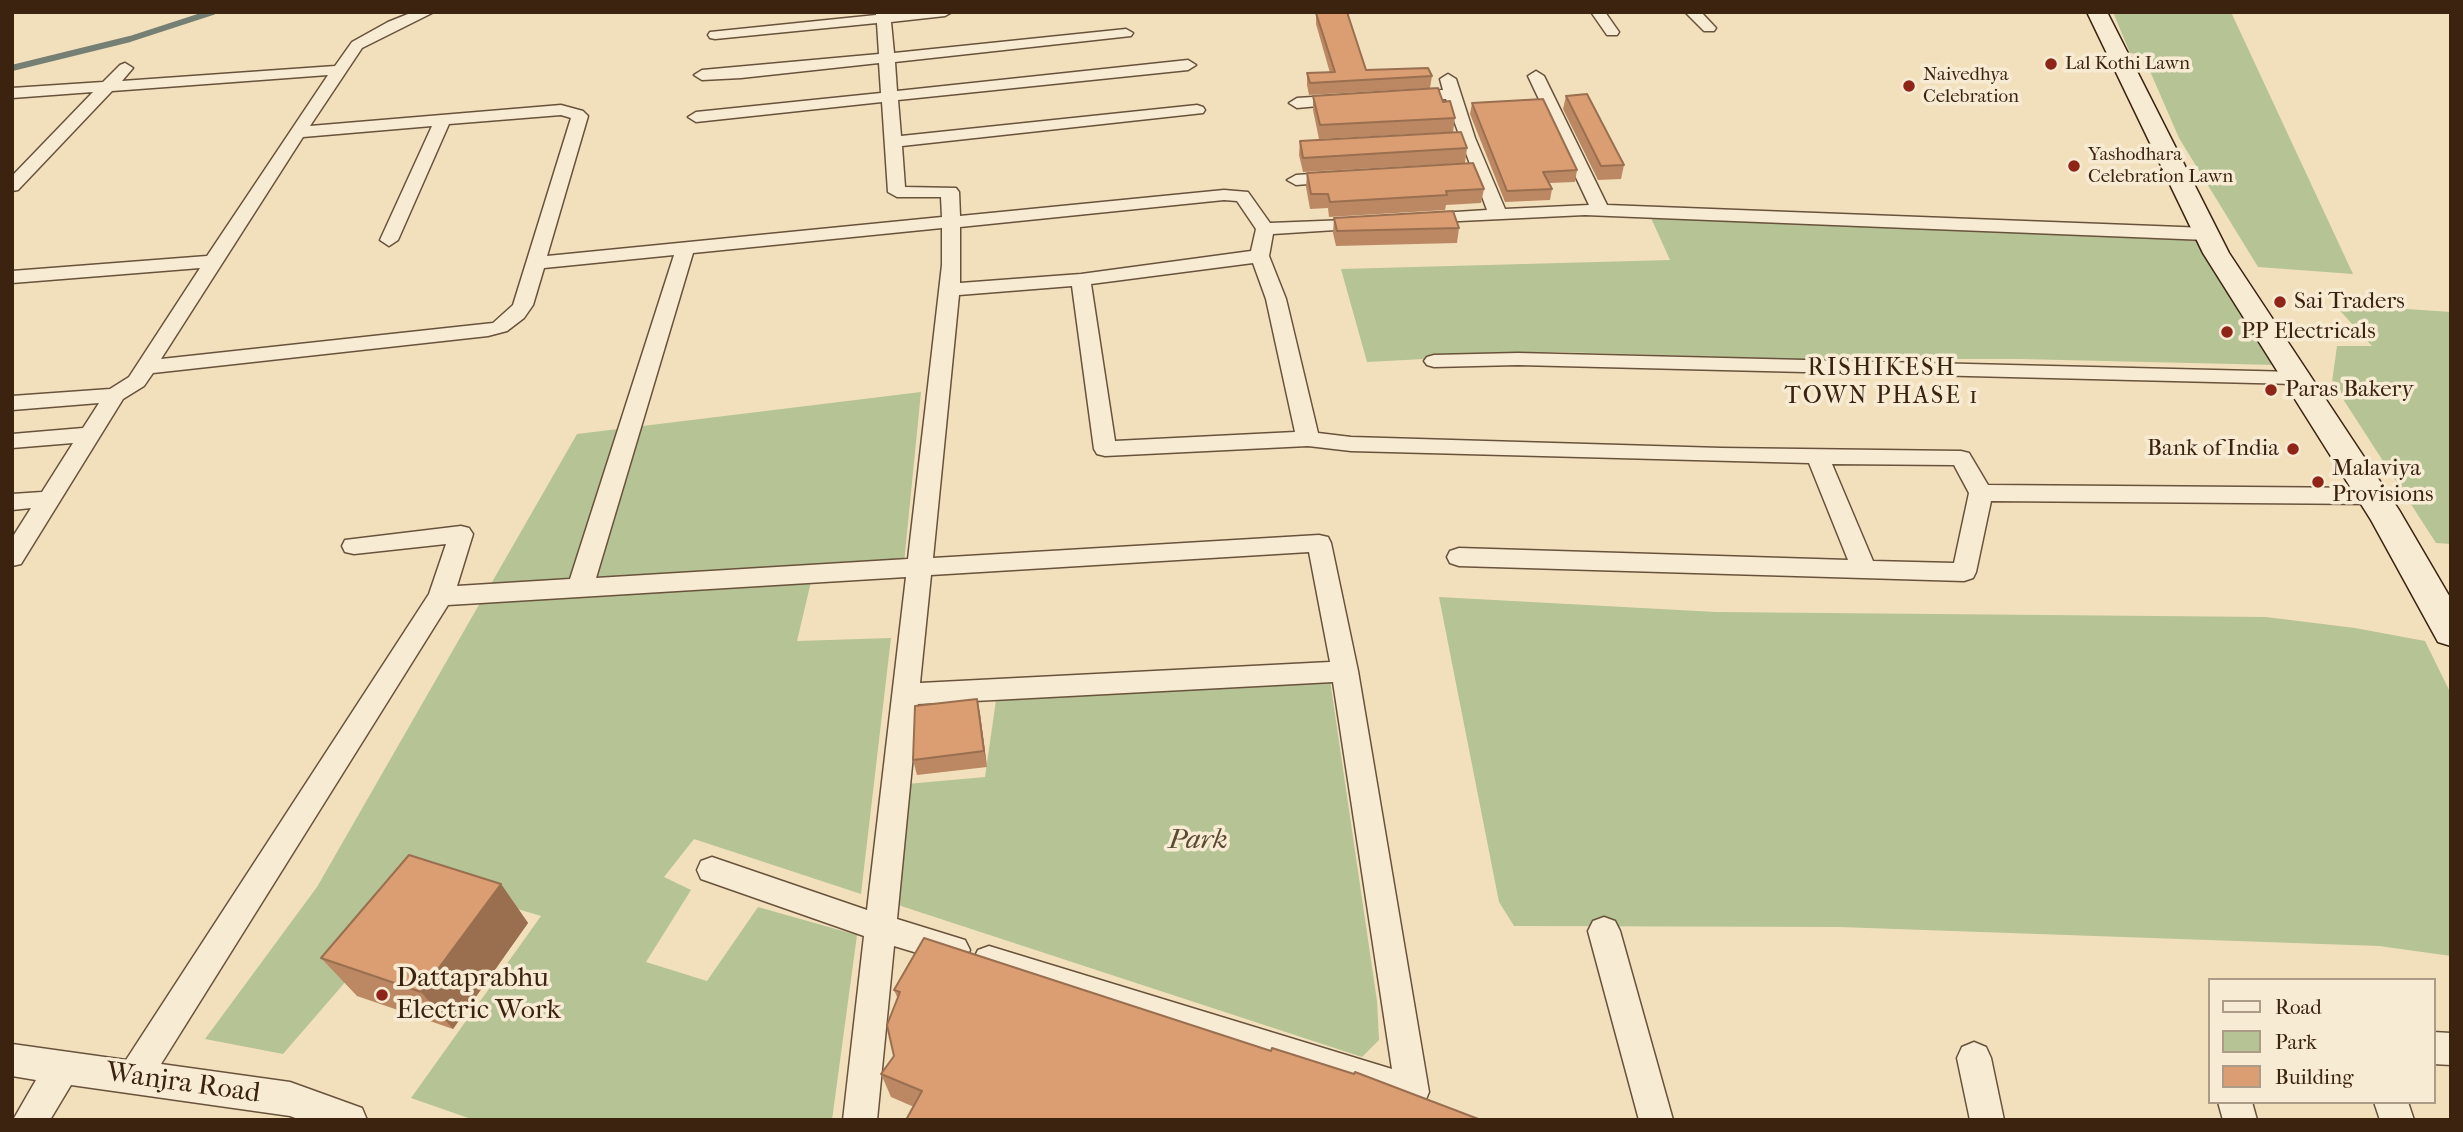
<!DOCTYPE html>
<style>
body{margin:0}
#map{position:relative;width:2463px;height:1132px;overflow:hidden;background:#f2e0bd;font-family:"IM FELL French Canon",serif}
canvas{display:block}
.frame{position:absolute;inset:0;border:14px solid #3b2310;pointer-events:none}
.legend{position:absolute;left:2208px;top:978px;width:228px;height:126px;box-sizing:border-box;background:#f7ebd4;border:2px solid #ac9b86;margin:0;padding:9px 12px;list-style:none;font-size:21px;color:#3b2310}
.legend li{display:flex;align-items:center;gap:14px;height:35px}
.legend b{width:35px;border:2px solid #ac9b86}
</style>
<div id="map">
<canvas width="2463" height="1132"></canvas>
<div class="frame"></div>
<ul class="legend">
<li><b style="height:9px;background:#f7ebd4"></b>Road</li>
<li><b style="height:19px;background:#b6c395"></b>Park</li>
<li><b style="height:19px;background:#db9e73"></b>Building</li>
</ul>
</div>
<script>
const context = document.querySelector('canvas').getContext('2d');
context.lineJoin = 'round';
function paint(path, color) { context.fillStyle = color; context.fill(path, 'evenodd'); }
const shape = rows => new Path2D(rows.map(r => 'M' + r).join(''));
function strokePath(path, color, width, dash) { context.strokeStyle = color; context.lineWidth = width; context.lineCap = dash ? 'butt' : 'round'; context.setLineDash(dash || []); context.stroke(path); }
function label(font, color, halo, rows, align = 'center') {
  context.font = font + ' "IM FELL French Canon",serif'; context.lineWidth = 7; context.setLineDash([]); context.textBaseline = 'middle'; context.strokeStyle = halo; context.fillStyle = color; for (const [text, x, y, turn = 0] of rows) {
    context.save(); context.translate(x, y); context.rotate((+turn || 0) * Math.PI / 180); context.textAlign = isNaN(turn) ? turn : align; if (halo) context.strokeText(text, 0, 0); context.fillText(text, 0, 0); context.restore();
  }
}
paint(shape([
 [2113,12,2231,12,2353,274,2258,267,2179,138,2143,55,2130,53],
 [1651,218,2200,236,2276,365,2020,359,1798,359,1556,352,1367,362,1341,269,1670,260],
 [2334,304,2451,312,2451,544,2436,543,2332,382,2337,346,2372,346],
 [921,392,904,563,814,569,797,641,891,638,861,894,694,839,664,877,691,890,646,962,707,981,758,907,857,935,832,1120,474,1120,411,1098,541,916,431,883,283,1054,205,1039,317,887,577,434],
 [1439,597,1716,612,2266,617,2355,628,2425,641,2451,694,2451,956,2379,946,1839,927,1514,926,1499,902],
 [1330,680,1377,1001,1379,1040,1362,1057,898,905,907,784,985,777,996,700]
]), '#b6c395');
strokePath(shape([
 [12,68,130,39,213,12]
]), '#757f74', 6);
const street = shape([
 [413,12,434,12,362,48,310,126,561,105,583,111,588,116,547,256,942,217,941,197,897,197,888,192,882,102,696,122,688,117,696,112,881,93,879,63,741,78,702,80,694,75,702,70,879,54,877,23,715,39,710,38,708,35,710,32,876,15,876,12,952,12,945,16,891,22,894,53,1126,29,1133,33,1131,36,895,62,897,91,1188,60,1196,65,1188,70,898,100,901,136,1197,105,1203,107,1205,110,1203,113,902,146,905,187,956,188,959,192,960,216,1224,190,1248,192,1270,223,1373,219,1376,223,1367,228,1273,234,1269,256,1286,299,1318,433,1351,437,1721,448,1961,451,1969,453,1988,485,2373,488,2381,490,2385,496,2381,502,2373,504,1991,501,1976,572,1973,578,1964,581,1459,566,1450,563,1447,557,1450,551,1459,548,1848,560,1809,463,1351,451,1308,446,1105,456,1097,454,1094,449,1072,286,959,295,933,558,1319,535,1328,537,1331,543,1358,671,1429,1092,1424,1104,1412,1109,1217,1045,989,974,978,970,973,960,978,950,989,946,1392,1069,1333,682,918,704,897,919,965,940,970,950,965,960,954,964,894,946,877,1120,843,1120,864,936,701,879,697,870,701,861,712,857,867,910,906,577,448,605,161,1064,290,1082,362,1108,367,1120,301,1120,290,1116,71,1085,50,1120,13,1120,36,1080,12,1076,12,1044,126,1060,429,594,446,544,354,554,345,552,342,546,345,540,461,526,469,528,473,534,457,586,570,579,674,255,544,268,533,305,524,318,507,331,488,336,153,373,144,386,123,399,21,564,12,566,12,538,31,508,12,510,12,494,42,492,73,443,12,448,12,434,83,428,99,403,12,410,12,396,110,389,129,377,200,268,12,283,12,271,207,256,328,75,112,91,18,190,12,191,12,176,93,92,12,98,12,88,103,82,120,65,125,63,133,68,122,81,335,66,352,42,388,22,413,12],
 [561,115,571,118,513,305,493,323,161,359,303,137,432,126,380,240,389,246,398,240,449,124,561,115],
 [1224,200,1237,201,1256,229,1251,251,1081,274,960,283,960,227,1224,200],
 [942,228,942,265,908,559,596,578,693,253,942,228],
 [1253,263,1266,299,1295,432,1115,441,1091,284,1253,263],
 [1832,464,1954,465,1969,493,1954,563,1873,561,1832,464],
 [1309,552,1330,662,920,683,931,575,1309,552],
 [1591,12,1605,12,1619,32,1617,35,1607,35,1591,12],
 [1685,12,1701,12,1716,28,1714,31,1704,31,1685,12],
 [1536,71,1544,76,1607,205,2207,228,2216,234,2207,240,1585,215,1418,223,1415,219,1424,214,1487,210,1446,99,1409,101,1401,96,1409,91,1443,90,1440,79,1448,74,1456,79,1475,138,1505,209,1589,205,1528,76,1536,71],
 [1344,95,1350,97,1352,100,1350,103,1297,108,1289,103,1297,98,1344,95],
 [1340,172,1346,173,1349,177,1346,181,1296,185,1287,180,1296,175,1340,172],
 [1518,353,2296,372,2303,373,2307,378,2303,383,2296,384,1518,365,1434,367,1427,365,1424,361,1427,357,1434,355,1518,353],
 [1604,917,1615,921,1620,931,1673,1120,1639,1120,1588,931,1593,921,1604,917],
 [2433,1032,2451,1033,2451,1065,2433,1064,2433,1032],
 [1974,1042,1986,1047,1991,1058,2004,1120,1970,1120,1957,1058,1962,1047,1974,1042],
 [2218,1102,2252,1102,2257,1120,2223,1120,2218,1102],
 [2374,1102,2408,1102,2414,1120,2380,1120,2374,1102]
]);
const secondary = shape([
 [2087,12,2107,12,2229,253,2399,510,2451,599,2451,646,2438,642,2371,520,2203,253,2087,12]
]);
strokePath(street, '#69523b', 3);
strokePath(secondary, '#3b2310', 3);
paint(street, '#f7ebd4');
paint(secondary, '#f7ebd4');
paint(shape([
 [1316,13,1366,70,1432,76,1430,88,1309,95,1307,85,1307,73,1330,73,1316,24],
 [1313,96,1443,102,1455,118,1453,132,1319,139,1313,110],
 [1566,96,1624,165,1621,179,1598,180,1563,109],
 [1472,103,1577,170,1575,182,1549,183,1552,189,1550,200,1505,202,1470,114],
 [1300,141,1467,148,1465,163,1303,172,1299,155],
 [1307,173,1484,189,1481,203,1446,205,1445,210,1329,217,1328,208,1310,209,1306,187],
 [1334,218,1459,228,1457,243,1336,246,1333,233],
 [977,699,980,714,987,767,917,775,913,760],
 [501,884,528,923,453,1029,357,996,321,958],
 [894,990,1481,1120,914,1107,891,1097,881,1074,894,1056,898,999]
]), '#bc8863');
paint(shape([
 [977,699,980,714,987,767,984,751],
 [501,884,528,923,453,1029,421,992]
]), '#996f50');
const building = shape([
 [1347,12,1366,70,1428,68,1432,76,1310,83,1307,73,1335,72,1316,13,1347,12],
 [1438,88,1443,102,1450,101,1455,118,1320,125,1313,96,1438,88],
 [1587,94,1624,165,1601,166,1566,96,1587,94],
 [1543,99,1577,170,1543,172,1552,189,1507,191,1472,103,1543,99],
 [1461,132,1467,148,1303,158,1300,141,1461,132],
 [1473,163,1484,189,1446,191,1447,195,1330,202,1328,194,1311,194,1307,173,1473,163],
 [1453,211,1459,228,1337,231,1334,218,1453,211],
 [977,699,984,751,913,760,915,706,977,699],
 [409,855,501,884,421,992,321,958,409,855],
 [924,938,1271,1051,1272,1048,1354,1074,1355,1072,1481,1120,906,1120,922,1091,881,1074,894,1056,887,1025,900,992,894,990,924,938]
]);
paint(building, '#db9e73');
strokePath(building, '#996f50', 2);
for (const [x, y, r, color] of [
 [2051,64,7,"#8f2418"],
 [1909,86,7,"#8f2418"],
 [2074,166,7,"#8f2418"],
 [2280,302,7,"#8f2418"],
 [2227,332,7,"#8f2418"],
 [2271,390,7,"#8f2418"],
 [2293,449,7,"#8f2418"],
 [2318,482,7,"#8f2418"],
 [382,995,7,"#8f2418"]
]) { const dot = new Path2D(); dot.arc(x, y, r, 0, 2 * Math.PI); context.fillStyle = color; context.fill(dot); strokePath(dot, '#f7ebd4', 2.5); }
label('19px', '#3b2310', '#f7ebd4', [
 ["Lal Kothi Lawn",2065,64],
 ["Naivedhya",1923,75],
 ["Celebration",1923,97],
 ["Yashodhara",2088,155],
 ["Celebration Lawn",2088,177]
], 'left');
label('23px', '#3b2310', '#f7ebd4', [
 ["Sai Traders",2294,302],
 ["PP Electricals",2241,332],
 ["Paras Bakery",2285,390],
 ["Bank of India",2279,449,"right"],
 ["Malaviya",2332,469],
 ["Provisions",2332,495]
], 'left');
context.letterSpacing = '2px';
label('24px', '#3b2310', '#f7ebd4', [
 ["RISHIKESH",1882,369],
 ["TOWN PHASE 1",1882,397]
]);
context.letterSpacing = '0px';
label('italic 28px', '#5a4b31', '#f7ebd4', [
 ["Park",1198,841]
]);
label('28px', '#3b2310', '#f7ebd4', [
 ["Dattaprabhu",396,979],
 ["Electric Work",396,1011]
], 'left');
label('28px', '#3b2310', '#f7ebd4', [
 ["Wanjra Road",183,1084,8]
]);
</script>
